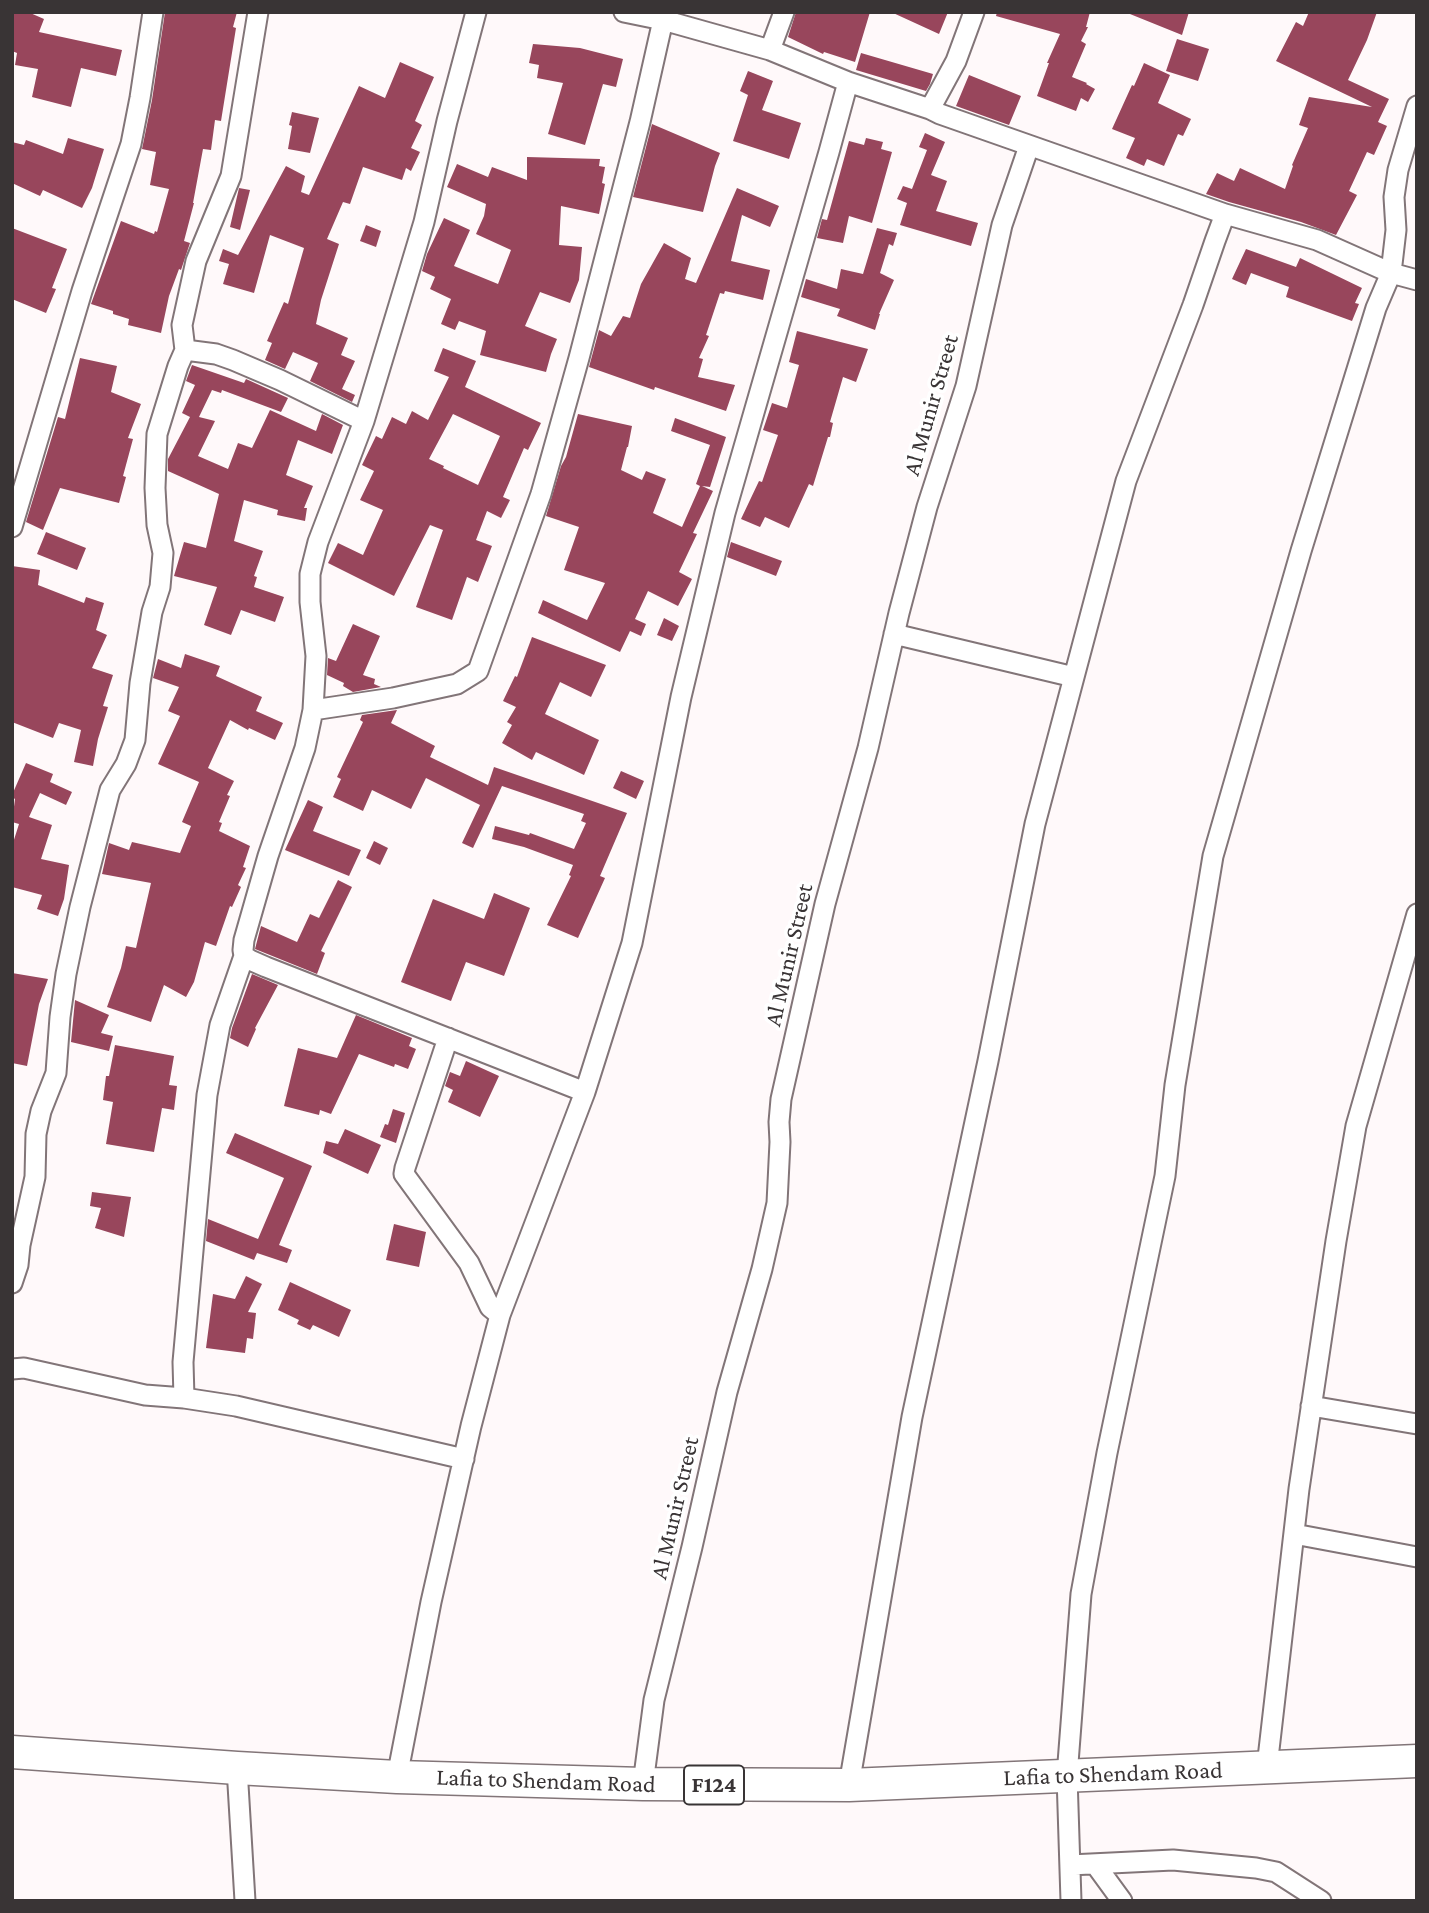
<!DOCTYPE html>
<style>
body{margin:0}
#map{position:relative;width:1429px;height:1913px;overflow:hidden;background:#fff9fa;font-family:"Crimson Pro",serif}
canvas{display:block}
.frame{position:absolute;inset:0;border:14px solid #393435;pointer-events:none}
</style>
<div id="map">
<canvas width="1429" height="1913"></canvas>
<div class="frame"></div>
</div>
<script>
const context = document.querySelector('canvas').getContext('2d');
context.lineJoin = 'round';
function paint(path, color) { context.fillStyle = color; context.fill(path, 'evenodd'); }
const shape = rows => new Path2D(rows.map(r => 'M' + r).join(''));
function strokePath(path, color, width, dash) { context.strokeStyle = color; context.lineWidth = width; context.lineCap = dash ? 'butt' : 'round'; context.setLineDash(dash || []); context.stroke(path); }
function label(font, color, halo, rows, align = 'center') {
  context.font = font + ' "Crimson Pro",serif'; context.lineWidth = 7; context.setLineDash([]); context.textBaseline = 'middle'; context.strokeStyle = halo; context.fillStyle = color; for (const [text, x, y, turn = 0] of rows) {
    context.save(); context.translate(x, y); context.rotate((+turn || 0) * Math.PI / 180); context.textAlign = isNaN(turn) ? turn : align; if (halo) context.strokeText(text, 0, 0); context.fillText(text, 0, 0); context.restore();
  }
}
paint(shape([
 [12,12,28,12,44,19,39,32,122,50,116,76,81,68,71,107,32,97,38,69,15,65,17,53,12,51],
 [165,12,237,12,233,27,236,28,221,121,215,120,211,150,203,149,193,203,194,203,184,241,190,243,181,270,179,269,169,296,161,333,128,325,129,319,113,314,113,311,91,304,121,221,154,234,155,231,157,232,169,189,150,185,156,152,142,149,152,100],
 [796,12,870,12,855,62,824,52,823,54,788,37],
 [891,12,948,12,939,34],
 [997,12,1090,12,1086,27,1088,27,1081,41,1086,44,1072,77,1087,83,1086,84,1095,89,1088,102,1081,98,1076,111,1037,96,1049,63,1047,63,1060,34,996,16],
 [1125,12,1189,12,1182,35],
 [1309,12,1377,12,1367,40,1348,80,1389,99,1378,122,1387,126,1374,155,1367,152,1349,191,1357,195,1336,235,1301,222,1229,202,1206,194,1217,173,1234,181,1240,168,1285,189,1293,166,1292,165,1308,128,1299,125,1309,97,1372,107,1276,61,1296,22,1303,26],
 [1177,39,1209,49,1198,81,1166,71],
 [533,44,580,48,623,59,616,87,603,84,585,145,548,134,563,83,537,78,539,65,529,63],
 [861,53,933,74,930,84,926,91,856,70],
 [400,62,434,77,415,121,422,125,411,148,420,152,411,171,406,168,402,180,363,167,350,204,343,202,327,239,339,244,321,300,316,324,348,338,341,355,355,361,342,389,355,395,352,402,310,381,318,363,293,352,285,369,265,360,272,343,267,341,284,302,288,304,304,248,270,235,254,293,223,284,229,264,219,261,223,249,238,255,286,166,305,176,301,192,309,195,359,86,385,98],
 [1144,63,1170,75,1158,103,1191,119,1183,136,1178,134,1164,166,1147,159,1144,166,1126,158,1135,138,1112,129,1132,85,1134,86],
 [748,71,773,81,762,110,801,123,789,159,733,141,748,95,740,91],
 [969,75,1021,96,1009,125,956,106],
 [292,112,319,118,310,153,288,149,292,126,289,125],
 [652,124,720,153,715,166,703,212,633,197],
 [925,133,945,142,931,175,947,181,936,211,978,223,971,246,900,225,907,203,897,199,903,186,912,189,927,150,919,147],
 [68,138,104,149,92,188,82,208,43,190,40,196,12,183,12,142,24,145,26,140,63,154],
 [866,138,883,142,881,149,892,152,872,223,849,216,843,243,817,238,822,219,827,220,849,141,864,145],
 [527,157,600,159,599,166,605,167,602,183,605,184,599,214,561,206,559,245,582,247,579,280,570,303,540,292,525,326,557,339,551,354,546,372,480,355,486,331,459,321,455,330,441,324,451,299,430,289,435,277,422,271,427,254,444,218,470,230,454,266,498,284,511,250,476,234,484,216,486,204,447,187,457,164,488,177,492,167,527,180],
 [239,188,250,190,240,230,230,227],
 [737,188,779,206,770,227,742,215,731,261,770,270,763,300,725,291,724,294,720,293,706,335,709,336,699,358,703,359,698,377,735,385,726,411,655,387,654,390,589,367,599,330,611,336,623,316,630,318,641,284,664,243,691,258,685,279,696,283],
 [366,225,381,231,376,247,360,241],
 [12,228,67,249,52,288,56,289,46,313,12,299],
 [877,228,897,233,893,246,889,244,880,273,894,280,879,314,880,314,875,330,837,316,840,309,801,297,806,279,837,289,841,269,863,274],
 [1246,249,1296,267,1300,258,1362,288,1355,303,1359,304,1352,321,1286,297,1289,287,1251,273,1246,285,1232,279],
 [797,331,868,349,856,382,843,377,830,422,833,423,830,437,828,437,813,486,809,484,789,528,765,517,760,527,741,519,759,481,762,482,778,435,763,430,772,403,787,408,799,365,789,362],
 [443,348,476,361,465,387,541,423,528,450,524,448,503,497,510,500,501,518,487,511,476,540,492,546,478,582,467,577,452,620,416,607,443,530,430,525,394,596,328,563,338,543,363,555,383,510,360,500,374,471,362,465,376,436,382,439,392,417,406,424,412,411,428,420,449,377,434,371],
 [453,414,500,436,478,485,443,468,444,466,429,459],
 [80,358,117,366,111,392,141,404,128,438,133,439,123,476,126,477,119,503,60,488,43,530,26,522,58,417,65,419],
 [192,365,244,383,246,379,288,398,281,412,222,390,221,393,212,390,199,417,215,421,198,456,228,469,238,443,252,448,270,410,316,431,322,414,343,425,332,454,298,440,286,475,313,486,304,508,307,508,305,521,277,515,278,510,244,500,234,541,263,551,254,576,257,577,254,587,284,597,275,622,241,610,231,635,204,625,217,587,174,576,184,542,206,548,219,494,168,471,168,459,190,417,182,413,195,385,186,381],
 [578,414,632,426,628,447,627,447,621,470,642,480,646,471,666,479,653,513,682,527,700,486,696,484,710,445,671,431,675,418,726,437,710,487,702,486,713,491,693,533,697,534,679,572,692,579,678,606,648,591,635,619,646,624,641,636,630,631,620,652,538,613,543,600,587,620,605,583,564,570,579,527,546,516,561,466,566,457],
 [46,532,86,548,77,570,37,554],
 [731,542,782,561,776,576,727,557],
 [12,566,40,570,38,585,84,603,86,597,104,603,96,630,107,635,92,668,113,675,103,706,108,707,98,739,93,766,74,762,81,730,59,723,53,738,12,722],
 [664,618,679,626,672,641,657,635],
 [353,624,380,636,363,675,375,679,374,684,381,687,353,692,343,686,344,683,327,675,328,658,336,661],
 [532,637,606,665,591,697,560,682,545,714,599,740,584,775,536,752,532,760,502,743,512,725,507,722,516,707,503,701,515,676,517,677],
 [185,654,220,666,216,676,262,697,256,711,283,723,275,740,249,728,248,730,230,720,208,768,234,781,227,795,230,796,219,822,222,823,219,831,250,846,243,867,246,868,238,885,241,887,232,907,230,906,216,946,205,942,194,982,186,997,164,985,151,1022,107,1007,121,968,126,946,136,948,151,883,102,874,109,843,129,850,132,842,180,853,191,826,182,822,199,782,158,764,180,716,168,711,179,687,153,678,158,659,181,668],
 [397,710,391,723,435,746,430,757,488,785,494,767,627,813,600,876,605,878,578,938,547,925,571,876,569,875,573,865,524,847,492,839,495,826,529,835,530,833,574,849,586,823,581,821,584,814,502,786,473,848,462,843,480,805,426,778,411,809,372,790,363,811,333,797,341,779,337,777,363,722,360,720,362,715],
 [26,763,53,774,50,782,72,792,66,805,40,793,29,817,52,825,41,859,69,865,64,899,58,916,37,909,42,895,12,887,12,846,19,824,12,822,15,799,12,797,12,795],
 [621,771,644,781,636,799,613,788],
 [308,800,323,807,313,831,361,850,349,876,285,850],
 [374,841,388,848,380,865,366,858],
 [338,880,352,887,321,951,325,953,317,974,255,949,261,926,297,942,310,914,319,918],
 [494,893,530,908,504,976,466,962,451,1001,401,982,433,899,484,919],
 [12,973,48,979,39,1004,27,1066,12,1063],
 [252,974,278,985,255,1028,256,1029,248,1047,230,1038,232,1028],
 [75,1000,109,1015,101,1033,113,1036,109,1051,71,1042],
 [356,1015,412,1038,409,1046,416,1049,408,1069,395,1064,394,1067,359,1054,331,1114,320,1110,319,1115,284,1106,298,1048,337,1058],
 [115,1045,174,1056,169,1085,177,1086,174,1110,162,1108,154,1152,106,1144,113,1102,103,1100,106,1076,109,1076],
 [466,1061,499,1076,480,1117,448,1102,453,1090,445,1086,450,1072,460,1076],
 [393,1109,405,1113,396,1143,380,1137,385,1124,388,1125],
 [345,1129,381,1145,368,1174,323,1153,326,1141,338,1144],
 [235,1133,312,1166,279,1245,292,1250,287,1263,257,1253,254,1260,206,1241,208,1219,258,1239,284,1178,226,1153],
 [92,1192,131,1197,124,1237,95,1228,101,1208,90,1206],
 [394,1224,426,1232,419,1267,386,1260],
 [246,1276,262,1284,248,1312,256,1313,253,1339,247,1338,245,1353,206,1348,213,1294,235,1299],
 [290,1282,351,1310,339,1337,313,1325,310,1330,297,1324,299,1320,278,1310]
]), '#98465c');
const street = shape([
 [476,12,447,121,424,222,364,421,318,542,310,574,310,602,316,656,313,710,305,748,268,856,244,940,243,950,244,956,250,960,266,967,585,1092],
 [624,12,663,20,770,50],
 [848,82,930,109,940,114,1225,214],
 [930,109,956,61,974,12],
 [185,350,216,354,233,360,280,380,364,421],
 [12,527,82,291,131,144,140,98,153,12],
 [894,634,1074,677],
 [313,710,393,698,457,684,478,671,541,494,579,358,640,122,663,20],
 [448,1038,405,1168,404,1174,469,1263,490,1307,500,1315],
 [12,1283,18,1265,20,1245,35,1177,36,1134,41,1111,56,1073,60,1017,66,974,80,907,110,790,126,764,135,740,140,683,152,612,160,587,163,553,157,525,155,488,157,434,178,366,185,350,182,325,196,261,231,176,258,12],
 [12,1369,24,1368,145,1395,184,1398,236,1406,464,1459],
 [184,1398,183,1362,207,1095,220,1025,244,956],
 [1311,1406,1417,1424],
 [1294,1534,1417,1557],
 [1267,1767,1299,1489,1336,1241,1356,1126,1417,914],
 [237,1768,245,1901],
 [397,1777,431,1602,471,1426,500,1315,585,1092,632,943,681,697,725,513,829,152,848,82,770,50,784,12],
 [643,1784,654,1700,692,1547,727,1392,762,1269,777,1203,780,1142,779,1122,781,1099,825,904,868,748,899,613,927,507,966,386,1002,225,1029,146],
 [849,1785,912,1417,988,1061,1035,824,1126,481,1193,305,1215,241,1225,214,1317,240,1391,273,1417,280],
 [1095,1864,1122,1901],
 [1070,1865,1173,1860,1256,1868,1276,1872,1321,1901],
 [1071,1901,1067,1776,1081,1594,1107,1453,1165,1176,1175,1085,1213,856,1301,551,1376,308,1391,273,1396,230,1394,197,1398,170,1417,106]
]);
const primary = shape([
 [12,1752,237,1768,397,1777,643,1784,849,1785,1417,1761]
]);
strokePath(street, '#827578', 23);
strokePath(primary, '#827578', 35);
strokePath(street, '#fff', 19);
strokePath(primary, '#fff', 32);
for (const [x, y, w] of [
 [714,1785,60]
]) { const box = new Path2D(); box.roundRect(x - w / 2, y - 19.5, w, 39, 5); context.fillStyle = '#fff'; context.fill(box); strokePath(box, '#393435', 2); }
label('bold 23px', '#393435', null, [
 ["F124",714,1785]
]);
label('24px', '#393435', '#fff', [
 ["Al Munir Street",931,405,-74],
 ["Al Munir Street",789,955,-77],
 ["Al Munir Street",675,1508,-77],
 ["Lafia to Shendam Road",1113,1774,-2],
 ["Lafia to Shendam Road",546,1781,2]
]);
</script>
